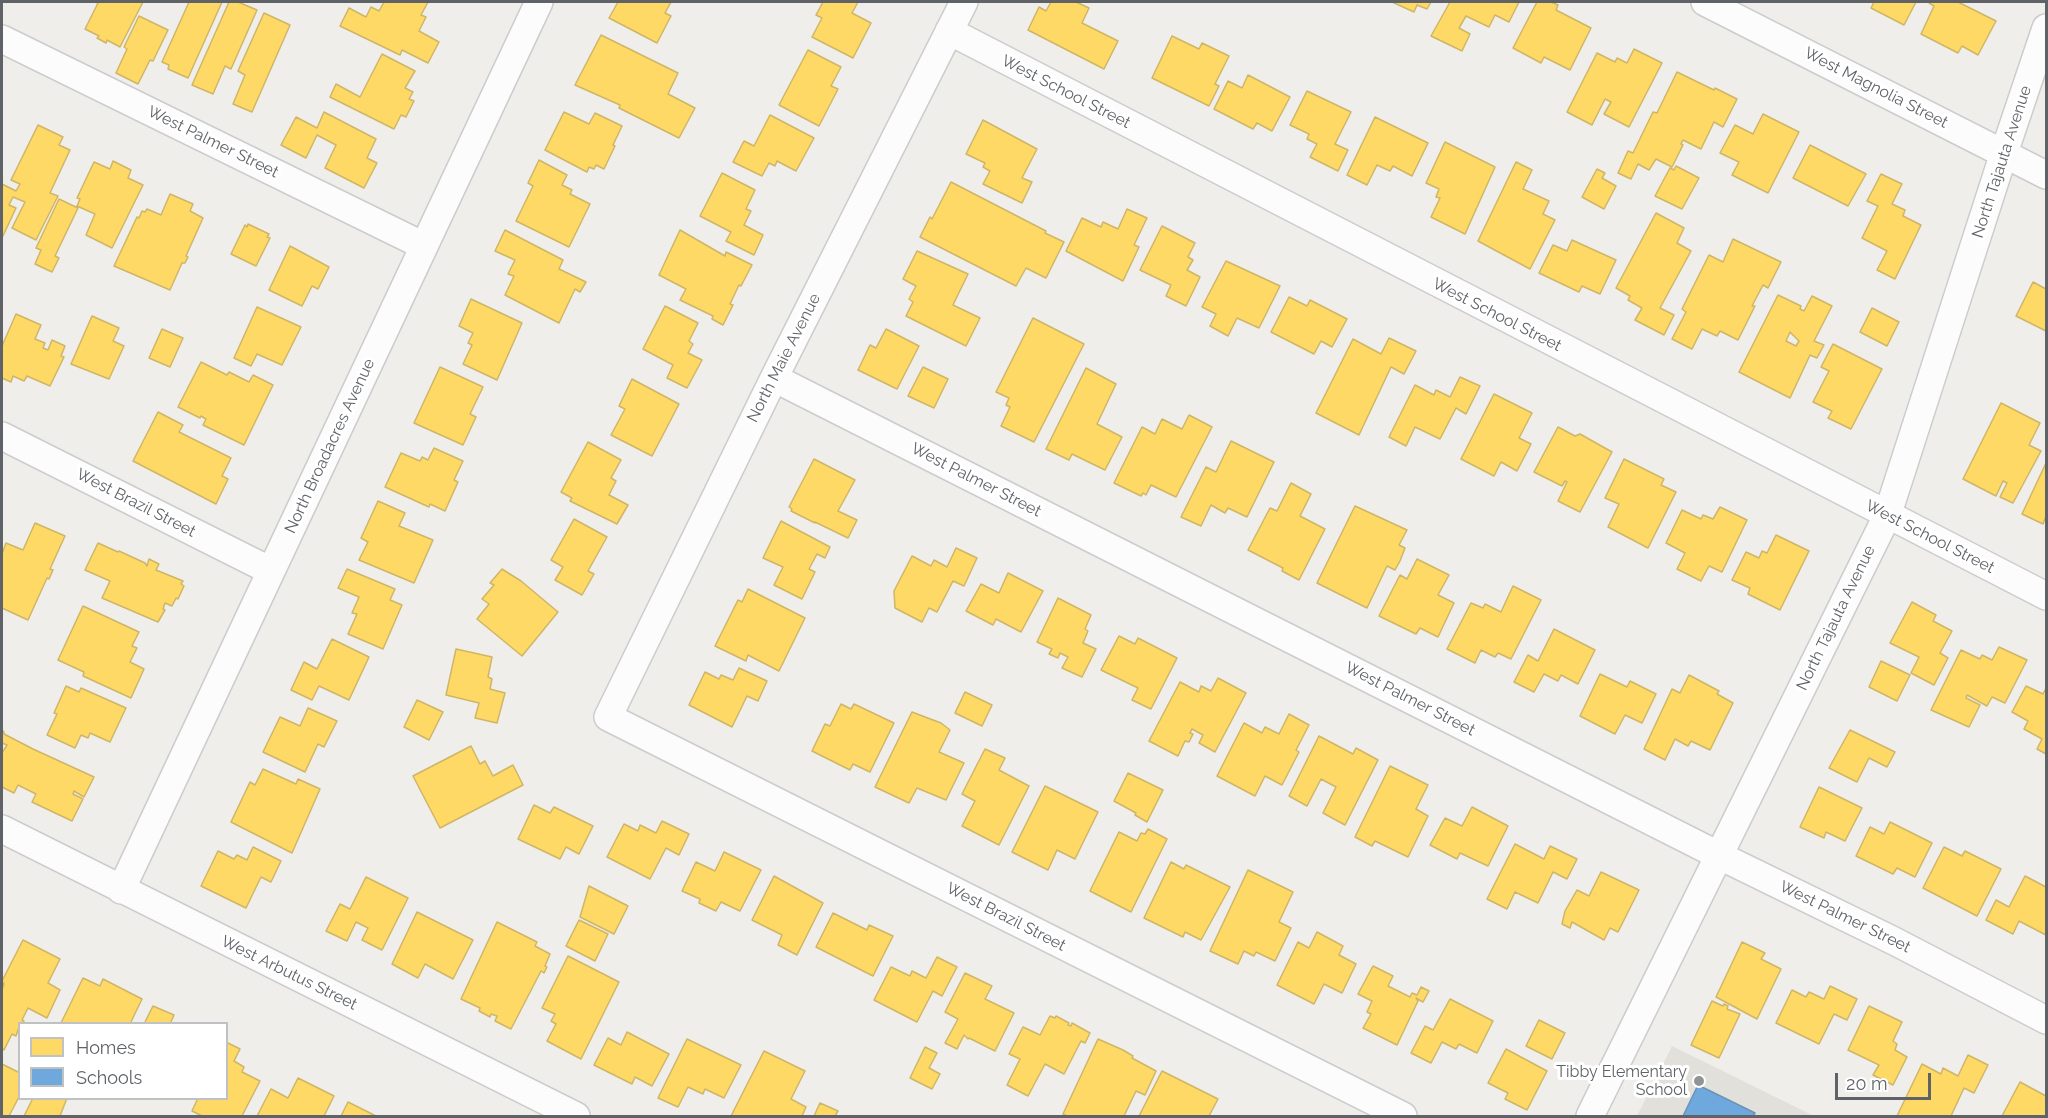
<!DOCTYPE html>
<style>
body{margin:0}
#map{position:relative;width:2048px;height:1118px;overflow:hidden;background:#efeeea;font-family:Raleway,sans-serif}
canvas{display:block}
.frame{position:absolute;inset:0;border:3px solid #5f6368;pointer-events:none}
.legend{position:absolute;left:18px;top:1022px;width:210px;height:78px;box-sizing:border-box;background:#fff;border:2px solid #bfc1c3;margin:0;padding:8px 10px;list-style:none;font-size:18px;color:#5f6368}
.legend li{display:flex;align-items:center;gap:12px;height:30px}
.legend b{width:30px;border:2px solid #bfc1c3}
.scale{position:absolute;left:1835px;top:1073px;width:96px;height:27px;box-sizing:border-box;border:3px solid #5f6368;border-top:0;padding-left:8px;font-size:18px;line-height:21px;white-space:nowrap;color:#5f6368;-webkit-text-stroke:4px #fff;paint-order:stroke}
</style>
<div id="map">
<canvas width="2048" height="1118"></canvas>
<div class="frame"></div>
<ul class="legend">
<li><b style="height:16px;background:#ffd966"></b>Homes</li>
<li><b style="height:16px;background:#6fa8dc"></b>Schools</li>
</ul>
<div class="scale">20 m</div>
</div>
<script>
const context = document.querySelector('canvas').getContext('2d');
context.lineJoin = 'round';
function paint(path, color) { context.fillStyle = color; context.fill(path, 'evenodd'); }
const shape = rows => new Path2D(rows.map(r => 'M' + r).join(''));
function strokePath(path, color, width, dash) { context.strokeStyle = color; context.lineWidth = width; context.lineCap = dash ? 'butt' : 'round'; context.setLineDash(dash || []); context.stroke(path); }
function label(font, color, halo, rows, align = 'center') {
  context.font = font + ' Raleway,sans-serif'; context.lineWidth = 6; context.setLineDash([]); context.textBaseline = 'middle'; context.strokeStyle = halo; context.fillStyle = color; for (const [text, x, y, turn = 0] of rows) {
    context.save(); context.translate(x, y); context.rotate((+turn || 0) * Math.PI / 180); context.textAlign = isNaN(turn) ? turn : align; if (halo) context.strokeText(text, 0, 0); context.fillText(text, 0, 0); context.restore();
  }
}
paint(shape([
 [1672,1046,1814,1116,1637,1116]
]), '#e2e0da');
const homes = shape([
 [95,2,143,2,120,47,107,40,106,43,97,38,99,36,85,29,98,3,95,2],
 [189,2,222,2,188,78,168,69,169,65,162,62,189,2],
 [229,2,238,2,257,10,231,69,225,66,213,94,192,85,229,2],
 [384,2,428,2,421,15,426,17,419,31,439,42,428,63,402,50,400,55,340,26,349,8,366,17,371,7,379,11,384,2],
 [618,2,671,2,665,13,671,16,657,43,609,18,618,2],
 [823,2,858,2,852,13,871,23,853,58,812,37,822,18,816,15,823,2],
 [1051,2,1076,2,1089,8,1082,23,1118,41,1104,69,1028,30,1039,7,1046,11,1051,2],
 [1392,2,1431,2,1427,9,1417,5,1414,12,1392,2],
 [1450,2,1519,2,1509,22,1495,15,1489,27,1466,16,1459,28,1470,34,1462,51,1431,36,1450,2],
 [1537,2,1551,2,1558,5,1556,10,1591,28,1570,70,1544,57,1541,63,1513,48,1537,2],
 [1874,2,1916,2,1904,25,1871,8,1874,2],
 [1930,2,1958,2,1996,21,1978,55,1962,46,1958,53,1921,34,1934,6,1929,3,1930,2],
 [264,13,290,25,252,112,233,104,245,75,238,71,264,13],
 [139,16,168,30,153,61,150,60,138,84,116,73,127,49,124,47,139,16],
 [601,35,678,73,668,94,695,108,679,138,619,108,620,105,575,85,601,35],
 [1172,36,1199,49,1202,43,1229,56,1215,84,1219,86,1209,106,1152,78,1172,36],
 [1634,49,1662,63,1629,127,1604,114,1611,102,1605,99,1592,125,1567,112,1597,53,1615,62,1617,58,1627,63,1634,49],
 [808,50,841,67,831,86,838,89,819,126,779,105,808,50],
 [382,54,415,71,405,88,413,92,409,99,414,101,406,117,401,115,394,129,330,97,336,84,360,97,382,54],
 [1677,72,1714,90,1715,88,1737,99,1723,127,1714,122,1701,149,1683,140,1681,144,1683,145,1672,167,1656,159,1649,170,1638,164,1631,179,1618,173,1628,151,1633,153,1653,112,1657,113,1677,72],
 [1248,75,1290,97,1272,131,1257,123,1253,129,1214,109,1228,81,1242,88,1248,75],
 [1307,91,1351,112,1335,144,1348,150,1338,171,1310,157,1317,144,1307,139,1309,134,1290,125,1307,91],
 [324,112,376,139,367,158,377,163,364,188,325,168,336,145,317,135,306,158,281,145,296,117,317,128,324,112],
 [564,112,589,124,595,113,622,126,613,145,615,146,604,169,596,165,594,169,589,167,587,172,545,150,564,112],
 [1763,114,1799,132,1768,193,1732,175,1739,162,1720,153,1735,125,1753,134,1763,114],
 [770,115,814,138,796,171,777,161,775,166,769,163,762,176,733,162,744,141,754,146,770,115],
 [1375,117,1428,143,1412,176,1393,166,1390,171,1377,165,1367,185,1347,175,1375,117],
 [983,120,1037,149,1022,178,1032,182,1022,203,983,184,990,171,983,167,985,163,966,154,983,120],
 [38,125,63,137,59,145,70,150,50,193,58,196,36,240,12,228,25,202,13,197,9,205,16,208,2,238,2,184,16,191,20,184,11,180,38,125],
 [1445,142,1495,167,1465,234,1431,217,1440,198,1436,197,1439,189,1426,183,1445,142],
 [1810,145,1866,174,1848,206,1793,178,1810,145],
 [539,160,567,175,562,185,572,190,570,194,590,204,569,247,516,221,533,186,528,183,539,160],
 [113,161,131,170,128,178,143,185,112,248,86,235,95,214,77,206,80,199,77,198,94,162,110,169,113,161],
 [1516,162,1532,170,1523,189,1549,201,1543,214,1555,220,1530,269,1478,241,1516,162],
 [1676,166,1699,178,1682,209,1655,196,1670,168,1674,170,1676,166],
 [1597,169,1605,173,1602,178,1616,186,1604,209,1582,197,1597,169],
 [722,173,755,190,746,209,751,211,744,225,763,235,754,255,726,241,731,232,700,216,722,173],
 [1881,174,1902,184,1892,204,1905,210,1903,216,1921,225,1895,279,1877,270,1887,251,1862,238,1878,206,1867,201,1881,174],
 [951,182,1046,231,1045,233,1064,242,1046,278,1026,268,1016,286,920,237,930,217,932,219,951,182],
 [170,194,193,204,190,211,203,218,186,256,188,257,185,263,182,263,170,290,114,266,137,217,139,218,142,211,145,212,147,209,161,215,170,194],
 [59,199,78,208,55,256,59,258,52,272,35,264,41,250,36,248,59,199],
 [1127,209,1147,218,1134,245,1139,247,1123,281,1066,251,1082,218,1101,227,1103,222,1118,229,1127,209],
 [1656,213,1684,228,1677,243,1691,251,1660,308,1674,315,1664,335,1635,320,1642,308,1628,300,1630,296,1616,288,1656,213],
 [248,224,269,234,267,237,270,238,256,266,231,254,245,225,247,227,248,224],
 [1162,226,1195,243,1188,257,1193,260,1187,270,1200,277,1186,306,1166,296,1171,285,1140,270,1162,226],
 [505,230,563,260,559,269,586,282,580,292,575,289,559,323,505,295,514,276,508,274,515,260,495,251,505,230],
 [680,230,725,256,726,252,752,265,741,286,739,285,730,304,733,305,723,325,712,319,713,316,680,300,686,289,659,275,680,230],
 [1733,239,1781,262,1768,288,1763,285,1752,306,1755,306,1738,340,1720,331,1717,336,1702,329,1692,349,1672,339,1686,312,1682,309,1709,255,1723,262,1733,239],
 [1572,240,1616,260,1600,294,1582,286,1579,292,1539,273,1553,245,1567,251,1572,240],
 [290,246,329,267,318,289,312,286,302,306,269,290,290,246],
 [917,251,968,274,953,305,980,318,966,346,906,316,913,302,909,299,916,286,903,279,917,251],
 [1226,261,1280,286,1259,328,1237,318,1228,336,1210,326,1216,314,1202,307,1226,261],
 [2033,282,2046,289,2046,331,2016,316,2033,282],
 [1778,295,1801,306,1800,309,1804,311,1812,296,1832,306,1814,341,1824,345,1817,358,1810,355,1790,398,1739,372,1778,295],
 [1790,332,1799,341,1796,346,1786,341,1790,332],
 [1289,297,1307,306,1310,300,1347,319,1332,347,1321,341,1314,354,1271,332,1289,297],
 [471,299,522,323,497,380,463,364,472,345,468,343,473,333,459,326,471,299],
 [665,306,698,323,689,341,693,344,688,353,702,360,687,388,667,378,673,365,643,349,665,306],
 [257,307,301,327,282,365,257,354,251,366,234,358,257,307],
 [1872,308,1899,322,1887,346,1860,332,1872,308],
 [16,314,41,325,35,339,45,343,43,348,48,350,52,340,65,346,61,356,64,357,50,386,27,376,24,381,13,376,11,382,2,378,2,346,16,314],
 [92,316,119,328,113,341,124,346,109,379,71,364,92,316],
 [1033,318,1084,344,1034,442,1001,426,1010,407,1006,405,1009,398,996,392,1033,318],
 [162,329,183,338,170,367,149,358,162,329],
 [886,329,919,346,897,389,858,370,870,345,876,348,886,329],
 [1389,338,1416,351,1404,374,1391,367,1359,435,1316,413,1353,339,1381,354,1389,338],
 [1833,344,1882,369,1851,429,1828,418,1832,411,1813,402,1829,371,1821,367,1833,344],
 [201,362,227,375,229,372,249,382,253,375,273,385,244,445,203,425,206,419,201,416,200,418,178,407,201,362],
 [440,367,483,387,470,414,476,417,463,445,414,423,440,367],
 [923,367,948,379,934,408,908,396,923,367],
 [1086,368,1116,384,1097,424,1122,437,1105,470,1072,454,1069,460,1046,449,1086,368],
 [1460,377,1480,386,1466,414,1456,408,1440,439,1415,427,1406,446,1389,437,1415,385,1434,395,1436,390,1450,397,1460,377],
 [632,379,679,404,652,456,611,435,625,409,619,406,632,379],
 [1494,394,1532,413,1519,438,1531,444,1517,471,1501,462,1494,476,1461,459,1494,394],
 [2001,403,2040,423,2029,445,2041,451,2013,503,2000,497,2007,483,2003,481,1996,496,1963,479,2001,403],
 [158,412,183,425,179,432,231,458,222,476,228,479,216,504,133,461,158,412],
 [1189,415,1212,427,1176,497,1151,485,1146,495,1143,493,1141,496,1114,483,1142,427,1155,434,1162,419,1182,429,1189,415],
 [1558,427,1575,436,1580,434,1612,452,1580,512,1558,501,1567,482,1565,481,1562,486,1534,472,1558,427],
 [1231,441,1274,462,1247,517,1228,508,1225,513,1211,505,1201,526,1181,517,1206,467,1216,472,1231,441],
 [588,442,621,460,611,478,616,481,609,495,628,505,617,524,570,501,572,498,561,492,588,442],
 [434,448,463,461,454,480,458,482,445,511,430,504,429,507,385,487,401,453,420,461,422,457,428,460,434,448],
 [814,459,855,480,838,511,857,520,848,538,815,522,815,523,791,511,792,509,789,507,814,459],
 [1624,459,1664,479,1661,485,1676,492,1648,548,1608,527,1619,504,1605,498,1624,459],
 [2046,463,2046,516,2043,524,2022,514,2046,463],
 [1291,483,1311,494,1300,516,1325,529,1299,580,1282,571,1283,568,1248,550,1270,508,1277,511,1291,483],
 [378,501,405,513,399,526,433,540,414,583,359,560,368,542,361,538,378,501],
 [1355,506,1407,530,1399,545,1405,548,1400,561,1395,570,1387,566,1367,608,1317,583,1355,506],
 [1720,507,1747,520,1722,572,1709,566,1701,581,1677,569,1685,553,1666,543,1682,510,1701,519,1703,515,1713,519,1720,507],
 [574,519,607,537,588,571,594,574,582,595,555,580,563,567,551,560,574,519],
 [781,521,830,547,825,558,817,554,809,569,815,572,802,599,774,585,783,567,763,558,781,521],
 [35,523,65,536,50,569,53,570,49,579,47,578,28,620,2,608,2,554,6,543,23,550,35,523],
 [1776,535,1809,551,1780,610,1748,594,1750,588,1732,580,1746,552,1759,558,1762,551,1767,553,1776,535],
 [98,543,118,552,119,551,145,563,147,566,149,559,159,564,156,570,183,581,181,584,184,586,178,599,176,598,172,606,165,603,163,609,165,610,158,622,102,598,110,581,85,570,98,543],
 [956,548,977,558,964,586,953,581,937,612,929,608,922,622,895,608,894,591,912,556,931,566,934,560,947,567,956,548],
 [1417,559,1449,575,1438,595,1454,603,1438,637,1420,628,1416,634,1379,616,1400,575,1407,579,1417,559],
 [347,569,395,589,390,600,402,605,383,649,348,634,357,614,352,613,359,597,338,588,347,569],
 [502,569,521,581,558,612,522,656,477,619,489,604,482,599,494,585,490,583,502,569],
 [1008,573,1043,591,1021,632,996,619,993,625,966,611,981,584,999,593,1008,573],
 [1513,586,1541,600,1511,659,1498,653,1495,657,1481,650,1475,663,1447,649,1471,603,1483,608,1485,604,1501,612,1513,586],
 [748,589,805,618,779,671,748,655,746,661,715,646,738,600,742,602,748,589],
 [1058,598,1091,615,1085,629,1088,631,1083,643,1096,649,1082,677,1062,668,1068,657,1060,653,1058,658,1049,654,1052,649,1037,642,1058,598],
 [1912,602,1936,615,1933,621,1952,631,1940,653,1948,658,1934,685,1911,673,1919,657,1890,643,1912,602],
 [83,606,139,632,132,646,137,648,130,662,144,669,131,698,83,676,84,672,58,660,83,606],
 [1554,629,1595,650,1578,684,1561,675,1558,681,1544,674,1534,692,1514,682,1528,655,1538,661,1554,629],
 [1119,636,1135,644,1138,638,1177,658,1151,709,1132,700,1138,688,1101,670,1119,636],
 [332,639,369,657,349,700,319,686,312,700,291,690,304,662,317,669,332,639],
 [1999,647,2027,660,2005,703,1992,697,1987,706,1967,695,1966,698,1980,705,1969,727,1931,710,1961,650,1980,659,1982,655,1992,660,1999,647],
 [456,649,492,657,488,677,492,679,490,689,505,693,497,723,475,718,479,703,446,695,456,649],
 [1881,661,1910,675,1897,701,1869,687,1881,661],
 [739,668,767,681,758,701,747,696,732,727,689,705,705,672,719,679,721,675,733,680,739,668],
 [1600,674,1627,687,1630,681,1656,694,1642,723,1625,715,1615,734,1580,716,1600,674],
 [1689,675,1719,691,1717,694,1733,703,1710,750,1691,741,1688,746,1675,739,1665,760,1644,749,1672,689,1680,693,1689,675],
 [1218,678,1246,693,1215,752,1199,743,1203,735,1192,729,1190,733,1193,734,1189,742,1185,741,1178,756,1149,741,1180,682,1199,692,1201,686,1211,691,1218,678],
 [66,686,79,692,81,688,126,708,110,742,90,733,88,738,81,735,75,748,47,735,57,714,54,713,66,686],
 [2026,686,2043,694,2046,688,2046,754,2037,749,2042,739,2024,729,2028,721,2012,712,2026,686],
 [965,692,992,705,982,726,955,713,965,692],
 [417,700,443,712,429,740,404,727,417,700],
 [841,704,851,709,854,704,894,723,870,772,853,764,850,770,812,751,825,724,830,726,841,704],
 [308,708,337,721,324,747,318,744,305,772,263,752,280,717,300,726,308,708],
 [912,712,941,723,950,730,939,752,964,763,946,800,917,788,909,803,875,787,912,712],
 [1289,714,1309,725,1296,750,1299,752,1282,785,1265,776,1255,796,1217,776,1244,723,1262,733,1265,727,1279,734,1289,714],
 [2,730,4,732,4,734,33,749,94,777,84,797,74,791,73,794,83,799,72,821,32,802,36,794,18,785,14,793,2,787,2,753,7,745,2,743,2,730],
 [1850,730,1895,752,1887,767,1869,758,1857,782,1829,768,1850,730],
 [1319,736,1353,754,1356,748,1378,760,1345,825,1323,813,1336,787,1321,779,1307,806,1289,796,1319,736],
 [471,746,480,764,485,761,493,776,513,765,523,785,440,828,413,776,471,746],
 [985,749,1005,758,999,770,1029,786,999,845,962,826,975,801,962,794,985,749],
 [1390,766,1428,785,1416,809,1428,816,1408,857,1375,841,1372,846,1355,837,1390,766],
 [263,769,296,784,298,779,320,789,292,853,231,822,250,782,255,785,263,769],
 [1128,773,1163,790,1147,822,1135,815,1136,813,1114,801,1128,773],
 [1045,786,1098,812,1075,859,1057,850,1048,870,1012,852,1045,786],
 [1819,787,1862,808,1845,841,1826,832,1824,838,1800,827,1819,787],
 [534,805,550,813,554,807,593,826,579,854,566,847,560,859,518,839,534,805],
 [1472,807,1508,826,1488,866,1460,853,1457,859,1430,845,1445,818,1462,826,1472,807],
 [662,821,689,834,679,855,666,848,650,879,607,857,624,824,638,831,640,825,656,833,662,821],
 [1890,822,1932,843,1915,877,1897,868,1893,874,1856,856,1870,827,1884,834,1890,822],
 [1148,829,1167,839,1131,912,1090,891,1119,832,1137,841,1141,833,1145,834,1148,829],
 [1515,844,1544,859,1550,846,1577,859,1567,879,1553,872,1538,903,1515,892,1507,909,1487,899,1515,844],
 [253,847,281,861,271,882,261,877,246,908,201,886,218,851,234,859,237,855,247,860,253,847],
 [1944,847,1962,856,1965,851,2001,869,1977,916,1923,888,1944,847],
 [724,852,761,870,740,911,721,902,716,911,699,903,700,899,682,891,696,862,715,871,724,852],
 [1171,862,1184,869,1186,865,1230,887,1201,940,1185,932,1183,937,1144,918,1171,862],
 [1248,870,1293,892,1279,922,1291,928,1275,961,1256,952,1254,956,1244,951,1238,964,1210,951,1248,870],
 [1601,872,1639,890,1618,932,1610,928,1604,940,1572,922,1570,928,1562,924,1565,911,1577,890,1589,896,1601,872],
 [774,876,823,903,797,955,778,945,782,935,752,920,774,876],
 [2025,876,2046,887,2046,935,2019,921,2013,934,1986,920,1996,900,2009,907,2025,876],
 [366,877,408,898,382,950,362,940,368,928,356,922,347,941,326,931,340,904,350,909,366,877],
 [589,886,628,906,614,934,580,917,589,886],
 [417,912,473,940,453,979,425,964,418,978,392,964,417,912],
 [833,913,867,930,869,925,893,936,873,976,816,947,833,913],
 [579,920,608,934,595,961,566,946,579,920],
 [497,922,537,942,535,946,550,954,545,966,547,967,544,973,541,971,511,1029,495,1021,497,1016,491,1014,490,1017,479,1011,480,1008,461,999,497,922],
 [1317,932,1343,946,1339,955,1356,964,1342,993,1324,984,1314,1004,1277,985,1298,942,1309,948,1317,932],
 [23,940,60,959,48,983,60,990,47,1018,28,1008,22,1020,24,1021,22,1024,20,1024,16,1036,12,1034,4,1050,2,1048,2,990,4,984,2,981,23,940],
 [1742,942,1765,953,1761,959,1781,969,1757,1019,1716,997,1742,942],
 [568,956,619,982,581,1059,547,1041,556,1024,551,1021,555,1014,542,1008,568,956],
 [937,957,957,967,942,996,933,991,917,1022,874,1000,891,967,910,976,912,971,926,978,937,957],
 [1373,966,1393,976,1388,986,1410,997,1412,993,1417,995,1421,987,1429,991,1423,1002,1416,998,1418,1001,1397,1045,1363,1028,1371,1014,1367,1012,1372,1001,1358,994,1373,966],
 [965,973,992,986,985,999,1014,1013,995,1051,969,1038,968,1039,964,1035,957,1049,945,1043,958,1019,945,1012,965,973],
 [83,978,100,986,103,979,142,999,130,1024,61,1023,83,978],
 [1830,986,1857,999,1847,1020,1834,1014,1819,1044,1776,1023,1792,990,1806,997,1809,992,1824,999,1830,986],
 [1450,999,1493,1021,1477,1053,1459,1044,1456,1049,1442,1042,1431,1063,1411,1053,1425,1026,1433,1030,1450,999],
 [1712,1001,1723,1006,1724,1004,1728,1006,1727,1009,1740,1014,1719,1058,1691,1045,1712,1001],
 [153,1006,174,1015,170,1024,144,1024,153,1006],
 [1869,1006,1902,1022,1893,1041,1897,1044,1895,1050,1907,1057,1893,1085,1873,1075,1879,1065,1848,1050,1869,1006],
 [1050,1016,1055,1018,1056,1016,1069,1023,1068,1025,1071,1026,1072,1023,1090,1033,1085,1043,1081,1041,1064,1074,1045,1064,1028,1096,1007,1085,1020,1059,1009,1054,1023,1027,1040,1035,1050,1016],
 [1539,1020,1565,1033,1552,1059,1526,1046,1539,1020],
 [627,1032,669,1054,652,1086,635,1077,632,1084,594,1065,608,1038,621,1045,627,1032],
 [687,1039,741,1065,724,1098,705,1089,703,1094,688,1087,678,1107,658,1098,687,1039],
 [1098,1039,1123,1050,1133,1056,1132,1058,1156,1071,1145,1095,1136,1091,1124,1116,1067,1116,1063,1114,1098,1039],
 [226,1042,240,1049,234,1061,244,1067,242,1072,260,1081,242,1116,202,1116,192,1111,198,1098,226,1098,226,1042],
 [925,1047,937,1053,929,1068,940,1074,932,1089,910,1078,925,1047],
 [1506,1049,1547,1071,1527,1110,1505,1099,1508,1093,1488,1083,1506,1049],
 [764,1051,805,1071,791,1099,806,1107,802,1116,731,1116,764,1051],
 [1968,1055,1988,1065,1974,1093,1964,1088,1951,1116,1897,1116,1922,1064,1941,1074,1943,1068,1958,1076,1968,1055],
 [2,1064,20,1073,20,1095,9,1116,2,1116,2,1064],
 [1162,1071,1218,1099,1209,1116,1139,1116,1162,1071],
 [298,1078,334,1096,324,1116,257,1116,271,1089,288,1098,298,1078],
 [2020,1082,2046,1096,2046,1116,2002,1116,2020,1082],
 [33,1098,67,1098,60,1116,24,1116,33,1098],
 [348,1102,376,1116,341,1116,348,1102],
 [820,1103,838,1111,835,1116,814,1116,820,1103]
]);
paint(homes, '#ffd966');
strokePath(homes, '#cfb667', 1.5);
const schools = shape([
 [1698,1085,1755,1113,1753,1116,1683,1116,1698,1085]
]);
paint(schools, '#6fa8dc');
strokePath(schools, '#6a93b9', 1.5);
const minor = shape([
 [964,2,774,378,608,717,1403,1116],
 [1705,2,2046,175],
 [949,31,2046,596],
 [2,39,424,246],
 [774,378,1718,855,1894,941,2046,1020],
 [2,436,271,571],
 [2,829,576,1116],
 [121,890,539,2],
 [1590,1116,1887,516,2004,153,2046,28]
]);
strokePath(minor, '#cbcccc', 30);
strokePath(minor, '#fdfcfc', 27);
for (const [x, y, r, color] of [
 [1699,1081,6,"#919496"]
]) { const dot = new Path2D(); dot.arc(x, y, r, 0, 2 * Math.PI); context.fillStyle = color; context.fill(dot); strokePath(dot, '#fff', 2); }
label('16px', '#5f6368', '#fff', [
 ["West Magnolia Street",1876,88,27],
 ["West School Street",1066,92,27],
 ["West Palmer Street",213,142,26],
 ["North Tajauta Avenue",2002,162,-72],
 ["West School Street",1497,315,27],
 ["North Maie Avenue",784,358,-63],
 ["North Broadacres Avenue",330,446,-65],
 ["West Palmer Street",976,480,27],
 ["West Brazil Street",136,503,27],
 ["West School Street",1930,537,27],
 ["North Tajauta Avenue",1836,618,-64],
 ["West Palmer Street",1410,699,27],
 ["West Brazil Street",1006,917,27],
 ["West Palmer Street",1845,917,26],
 ["West Arbutus Street",289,973,26]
]);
label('16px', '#5f6368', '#fff', [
 ["Tibby Elementary",1687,1072],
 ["School",1687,1090]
], 'right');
</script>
